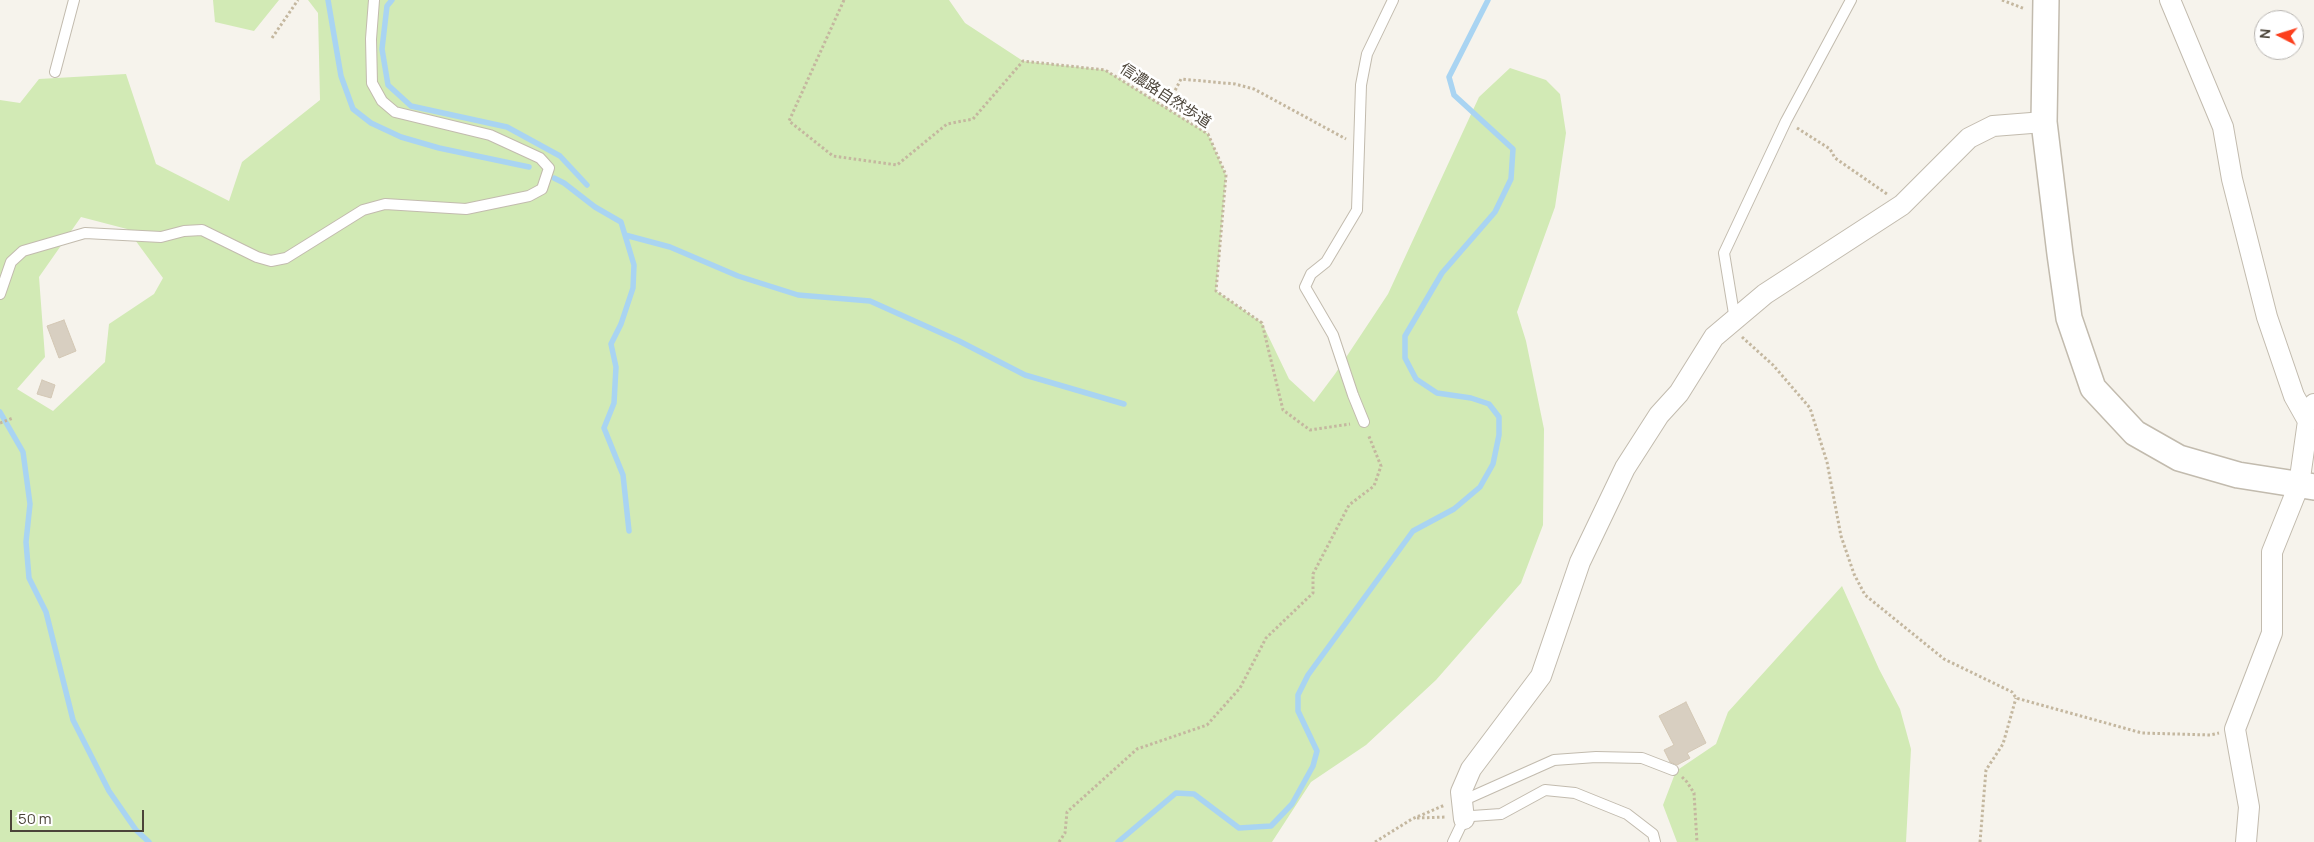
<!DOCTYPE html>
<meta charset="utf-8">
<style>
body{margin:0}
#map{position:relative;width:2314px;height:842px;overflow:hidden;background:#f6f3ec;font-family:Manrope,sans-serif}
canvas{display:block}
.north{position:absolute;left:2254px;top:10px;width:50px;height:50px;box-sizing:border-box;background:#fff;border:1px solid #b7b4b0;border-radius:50%;rotate:275deg;font-size:14px;font-weight:700;line-height:20px;text-align:center;color:#4b4439}
.north::after{content:'';display:block;margin:auto;width:18px;height:22px;background:#fc3f1d;clip-path:polygon(50% 0,100% 100%,50% 72%,0 100%)}
.scale{position:absolute;left:10px;top:810px;width:134px;height:22px;box-sizing:border-box;border:2px solid #4b4439;border-top:0;padding-left:6px;font-size:15px;line-height:18px;white-space:nowrap;color:#4b4439;-webkit-text-stroke:4px #fff;paint-order:stroke}
</style>
<div id="map">
<canvas width="2314" height="842"></canvas>
<div class="north">N</div>
<div class="scale">50 m</div>
</div>
<script>
const context = document.querySelector('canvas').getContext('2d');
context.lineJoin = 'round';
function paint(path, color) { context.fillStyle = color; context.fill(path, 'evenodd'); }
const shape = rows => new Path2D(rows.map(r => 'M' + r).join(''));
function strokePath(path, color, width, dash) { context.strokeStyle = color; context.lineWidth = width; context.lineCap = dash ? 'butt' : 'round'; context.setLineDash(dash || []); context.stroke(path); }
function label(font, color, halo, rows, align = 'center') {
  context.font = font + ' Manrope,"Noto Sans JP",sans-serif'; context.lineWidth = 5; context.setLineDash([]); context.textBaseline = 'middle'; context.strokeStyle = halo; context.fillStyle = color; for (const [text, x, y, turn = 0] of rows) {
    context.save(); context.translate(x, y); context.rotate((+turn || 0) * Math.PI / 180); context.textAlign = isNaN(turn) ? turn : align; if (halo) context.strokeText(text, 0, 0); context.fillText(text, 0, 0); context.restore();
  }
}
paint(shape([
 [213,0,279,0,254,31,215,22],
 [308,0,949,0,965,23,1023,61,1105,70,1208,134,1226,175,1216,291,1262,323,1289,379,1314,402,1335,374,1388,294,1479,97,1510,68,1546,80,1560,94,1566,133,1555,207,1517,312,1526,341,1544,429,1543,525,1521,583,1436,680,1366,745,1311,782,1272,842,0,842,0,100,20,103,39,79,126,74,156,164,229,201,242,162,320,100,318,13],
 [81,217,127,229,163,278,154,294,109,324,105,362,53,411,17,389,45,357,39,277],
 [1842,586,1879,669,1900,709,1911,749,1906,842,1677,842,1663,805,1676,771,1716,744,1728,712]
]), '#d2eab5');
strokePath(shape([
 [328,0,341,76,353,109,371,123,401,137,439,148,529,167],
 [392,0,387,6,382,49,388,85,411,106,507,127,560,156,587,185],
 [554,178,564,183,595,207,621,222,634,265,633,288,621,324,611,344,616,367,614,403,604,428,623,475,629,531],
 [625,235,670,247,738,276,798,295,870,301,959,341,1025,375,1124,404],
 [0,412,23,452,30,504,26,542,29,578,46,612,73,720,109,791,136,830,149,842],
 [1118,842,1176,793,1194,794,1239,828,1271,826,1292,804,1313,766,1317,751,1298,711,1298,695,1308,675,1413,531,1454,509,1480,487,1493,464,1499,435,1499,417,1489,404,1471,398,1437,393,1416,379,1405,358,1405,336,1442,273,1495,212,1511,179,1513,149,1454,95,1449,77,1488,0]
]), '#a9d4f2', 5.5);
const building = shape([
 [64,320,76,351,59,358,47,326,64,320],
 [42,380,55,385,51,398,37,394,42,380],
 [1686,702,1706,743,1687,753,1690,758,1677,765,1670,762,1664,750,1674,745,1659,716,1686,702]
]);
paint(building, '#d8cfc1');
strokePath(building, '#d3c7b4', 1);
const service = shape([
 [55,72,74,0],
 [0,294,11,262,23,251,85,233,161,237,184,231,202,230,257,257,271,261,286,258,363,210,385,204,466,209,529,196,542,189,549,168,540,158,490,135,395,112,382,101,372,83,371,39,374,0],
 [1735,320,1724,253,1786,121,1851,0],
 [1364,422,1353,395,1333,335,1305,287,1311,274,1326,262,1357,210,1361,85,1367,54,1393,0],
 [1462,801,1554,760,1596,757,1642,758,1673,770],
 [1453,842,1464,819,1472,816,1501,814,1545,790,1575,793,1627,814,1653,834,1655,842]
]);
const minor = shape([
 [2170,0,2223,127,2232,179,2267,317,2294,396,2308,421],
 [1464,819,1461,792,1471,769,1541,676,1580,562,1625,468,1659,415,1679,393,1714,337,1765,294,1902,205,1969,138,1993,126,2044,122],
 [2246,842,2249,807,2235,729,2272,633,2272,552,2299,485,2308,421,2314,404]
]);
const tertiary = shape([
 [2046,0,2044,122,2060,254,2069,318,2093,388,2135,433,2179,458,2238,475,2314,487]
]);
strokePath(service, '#c2bbae', 12);
strokePath(minor, '#c2bbae', 22);
strokePath(tertiary, '#c2bbae', 28);
strokePath(shape([
 [844,0,789,121,833,156,897,165,947,124,973,119,1023,61,1105,70,1208,134,1226,175,1216,291,1262,323,1283,410,1310,430,1350,424],
 [2002,0,2025,9],
 [272,38,298,0],
 [1166,108,1181,79,1235,84,1254,89,1346,139],
 [1797,128,1830,149,1835,158,1887,194],
 [1742,337,1773,365,1810,408,1827,462,1841,536,1854,574,1865,595,1944,659,2012,692,2016,698,2142,733,2210,735,2219,733],
 [0,423,13,418],
 [1682,777,1687,782,1694,793,1697,842],
 [1417,818,1446,817],
 [1059,842,1065,833,1067,812,1137,749,1207,725,1240,688,1266,638,1313,593,1313,574,1349,505,1374,486,1381,466,1368,434],
 [1375,842,1412,819,1445,805],
 [1980,842,1986,770,2003,744,2016,698]
]), '#c4b79f', 3, [2.5, 2.5]);
strokePath(service, '#fff', 10);
strokePath(minor, '#fff', 20);
strokePath(tertiary, '#fff', 25);
label('15px', '#4b4439', '#fff', [
 ["信濃路自然歩道",1165,96,33]
]);
</script>
